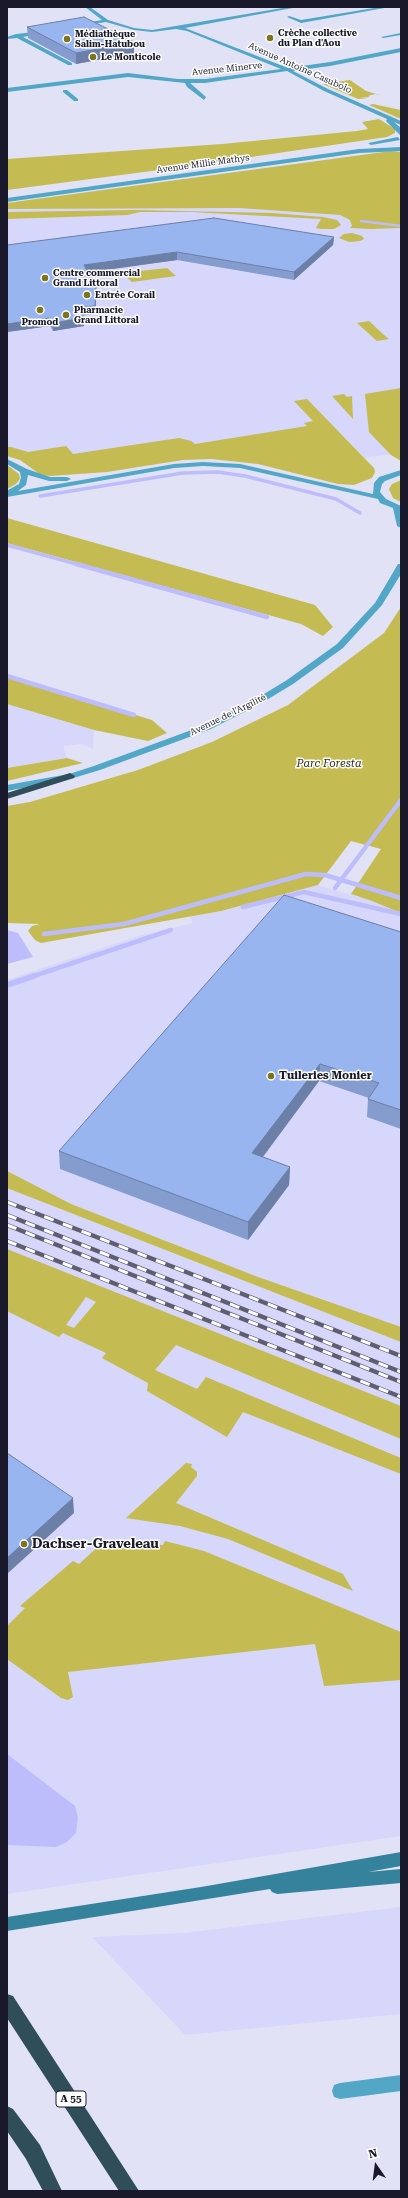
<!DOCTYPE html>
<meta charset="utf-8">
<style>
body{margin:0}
#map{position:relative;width:408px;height:2198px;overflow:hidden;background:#e2e2f7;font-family:"Roboto Serif",serif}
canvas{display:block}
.frame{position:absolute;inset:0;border:8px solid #1a192b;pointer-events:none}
.north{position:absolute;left:356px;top:2146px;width:40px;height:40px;-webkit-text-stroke:3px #fff;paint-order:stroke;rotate:346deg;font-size:11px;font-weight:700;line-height:16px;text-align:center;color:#1a192b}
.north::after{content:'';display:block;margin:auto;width:14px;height:18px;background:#1a192b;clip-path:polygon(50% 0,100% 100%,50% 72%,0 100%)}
</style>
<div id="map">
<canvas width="408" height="2198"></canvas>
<div class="frame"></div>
<div class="north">N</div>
</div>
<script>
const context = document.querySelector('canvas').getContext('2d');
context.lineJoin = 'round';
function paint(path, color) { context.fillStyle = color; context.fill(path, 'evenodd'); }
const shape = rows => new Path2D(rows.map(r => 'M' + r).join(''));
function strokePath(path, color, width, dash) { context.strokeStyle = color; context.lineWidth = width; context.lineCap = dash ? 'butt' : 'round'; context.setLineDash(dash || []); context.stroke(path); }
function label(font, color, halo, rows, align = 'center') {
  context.font = font + ' "Roboto Serif",serif'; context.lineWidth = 3; context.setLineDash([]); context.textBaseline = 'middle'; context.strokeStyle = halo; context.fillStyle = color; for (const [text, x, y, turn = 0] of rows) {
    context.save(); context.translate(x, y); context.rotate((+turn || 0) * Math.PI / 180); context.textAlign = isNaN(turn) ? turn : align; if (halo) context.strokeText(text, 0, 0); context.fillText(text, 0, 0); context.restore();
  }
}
paint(shape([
 [142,207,239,208,291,211,340,215,350,220,401,226,401,392,397,453,365,458,330,423,194,445,72,455,27,452,7,447,7,209],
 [7,704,94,730,93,749,82,744,63,746,67,758,7,768],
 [318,885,372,901,401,913,401,1836,7,1894,7,980,139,936,193,923,190,916,221,911],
 [401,1907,401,2014,185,2035,92,1937,183,1933]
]), '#d6d7fa');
paint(shape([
 [350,80,366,91,383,96,375,94,368,96,370,97,359,98,368,99,358,99,323,84],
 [373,104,401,110,401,119,369,105],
 [379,119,395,129,395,133,387,137,197,165,7,190,7,159,222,144,357,131,368,129,362,122],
 [391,151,401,152,401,228,371,229,350,228,352,226,350,220,340,215,239,208,7,209,7,203],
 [136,210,272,213,323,217,337,220,341,225,334,229,321,229,316,228,321,219,191,212,140,212,127,215,7,219,7,212],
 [352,233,362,236,364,239,360,241,349,242,339,238,344,234],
 [167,268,176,276,132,282,122,273],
 [369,321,384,335,389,339,377,341,357,323],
 [401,388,401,461,391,455,369,432,365,394],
 [344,394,347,397,352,396,353,419,332,396],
 [307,399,374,468,375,472,372,478,354,485,338,484,258,464,211,459,183,460,107,472,50,476,41,475,20,460,7,456,7,447,11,447,28,452,66,446,73,454,179,438,191,441,195,444,307,426,304,423,313,421,294,401],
 [7,465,19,474,20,479,16,484,7,489],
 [401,480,401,502,393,498,389,489,392,484],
 [7,518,315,605,333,627,323,636,301,624,7,543],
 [401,607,401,913,372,901,351,894,381,849,351,841,318,885,221,911,41,943,35,940,28,931,32,926,40,924,7,923,7,806,30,802,138,770,212,742,288,705,384,633],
 [7,676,152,720,167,733,148,741,94,730,7,704],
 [67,758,83,763,7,781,7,768],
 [7,1171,71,1204,258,1277,401,1327,401,1342,7,1188],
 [7,1249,401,1406,401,1439,176,1345,155,1370,197,1389,206,1377,401,1458,401,1474,243,1412,227,1437,147,1391,148,1383,102,1358,106,1353,63,1333,59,1337,7,1311],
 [86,1297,96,1302,74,1328,66,1325],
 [186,1463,192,1464,191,1467,197,1472,197,1476,176,1503,343,1574,353,1591,228,1539,180,1526,126,1518],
 [165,1541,204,1551,401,1632,401,1680,324,1686,315,1644,68,1672,73,1697,68,1700,61,1698,7,1659,7,1626,25,1608,20,1606,73,1561,79,1564,100,1545,115,1542,163,1545]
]), '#c4bb53');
paint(shape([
 [7,930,18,933,33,957,7,964],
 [7,1754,75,1806,78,1818,76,1833,67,1842,56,1847,7,1845]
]), '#bdbdfc');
strokePath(shape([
 [361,221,401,226]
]), '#bdbdfc', 2.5);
strokePath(shape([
 [40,496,183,473,218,472,245,476,336,499,360,513],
 [7,545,80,565]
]), '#bdbdfc', 3.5);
strokePath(shape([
 [76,564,267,617],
 [7,676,134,715],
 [335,888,401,800],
 [243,907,304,892,401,914],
 [44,934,124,924,306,874,325,875,401,898],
 [31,977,171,930]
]), '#bdbdfc', 4.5);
strokePath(shape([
 [7,985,34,976]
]), '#bdbdfc', 6);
paint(shape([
 [85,7,90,7,108,20,134,28,152,30,288,7,298,7,185,28,288,68,330,62,401,48,401,52,330,66,293,71,328,89,401,121,401,125,394,122,401,128,401,136,386,121,387,119,324,91,287,71,205,83,190,83,206,97,204,100,187,87,185,83,128,77,7,92,7,88,128,73,178,79,205,79,281,69,187,31,176,29,152,32,134,30,106,22,79,26,79,24,102,20,85,7],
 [380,7,390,7,301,23,287,17,289,16,301,20,380,7],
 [43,31,43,33,23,37,72,63,72,65,68,65,17,38,7,39,7,37,16,34,43,31],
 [401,33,401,35,383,38,381,37,401,33],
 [63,90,67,90,78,99,78,101,74,101,63,92,63,90],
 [401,2075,401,2091,340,2099,334,2097,332,2091,334,2085,340,2083,401,2075]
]), '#52a7c6');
paint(shape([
 [398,137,400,140,371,145,368,143,398,137],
 [401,147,401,151,359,153,7,202,7,198,359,149,401,147],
 [7,459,27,469,50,477,67,477,71,479,67,481,49,481,28,475,26,485,18,491,174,464,203,462,240,464,373,494,374,483,379,477,401,470,401,475,385,481,382,484,380,492,386,499,401,506,401,528,397,526,393,508,380,503,378,499,240,468,203,466,174,468,7,497,8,490,19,484,21,478,20,472,7,464,7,459],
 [398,564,401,564,401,574,382,605,343,648,293,684,260,704,211,729,100,770,70,779,7,791,7,785,69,774,94,766,205,725,254,700,287,680,337,644,375,603,398,564]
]), '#52a7c6');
paint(shape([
 [401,1852,401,1866,368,1872,401,1869,401,1883,277,1894,272,1892,270,1889,7,1931,7,1917,201,1887,401,1852]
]), '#35829d');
paint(shape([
 [70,773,75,776,74,778,7,799,7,793,70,773],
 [7,1994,13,1996,139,2191,119,2191,7,2018,7,1994],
 [7,2106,13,2109,40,2145,62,2191,43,2191,26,2159,7,2131,7,2106]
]), '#2f4e5a');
const rail = shape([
 [7,1202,401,1356],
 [7,1215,401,1372],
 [7,1225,401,1382],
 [7,1241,401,1397]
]);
strokePath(rail, '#5f5e71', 4.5);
strokePath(rail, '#fff', 3, [10]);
paint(shape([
 [27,27,134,42,134,53,76,64,28,38],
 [334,237,333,245,294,280,177,260,88,272,96,287,96,295,95,314,81,316,84,326,53,331,50,326,7,332,7,245],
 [401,932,401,1129,367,1117,368,1099,369,1098,319,1081,263,1157,290,1167,289,1185,248,1240,60,1169,59,1151]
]), '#849cce');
paint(shape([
 [134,42,134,53,76,64,76,53],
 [334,237,333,245,294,280,294,272],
 [177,252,177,260,84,273,84,265],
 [96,287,96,295,95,314,75,316,75,308],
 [49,318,50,326,7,332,7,324],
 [84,318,84,326,53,331,53,323],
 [320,1064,319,1081,252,1171,252,1153],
 [290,1167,289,1185,248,1240,248,1222],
 [73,1498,74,1513,7,1574,7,1558]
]), '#6b7fa7');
const building = shape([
 [84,17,134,42,76,53,27,27,84,17],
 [214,218,334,237,294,272,177,252,84,265,96,287,95,306,75,308,84,318,53,323,49,318,7,324,7,245,214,218],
 [284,895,401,932,401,1110,368,1099,379,1083,320,1064,252,1153,290,1167,248,1222,59,1151,284,895],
 [7,1453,73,1498,7,1558,7,1453]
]);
paint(building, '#99b5ef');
strokePath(building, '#6b7fa7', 1);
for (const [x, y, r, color] of [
 [270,38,4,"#7c7418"],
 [67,39,4,"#7c7418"],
 [93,57,4,"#7c7418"],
 [45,278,4,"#7c7418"],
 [87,295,4,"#7c7418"],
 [40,310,4,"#7c7418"],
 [66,315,4,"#7c7418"],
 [271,1076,4,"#7c7418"],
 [24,1544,4,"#7c7418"]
]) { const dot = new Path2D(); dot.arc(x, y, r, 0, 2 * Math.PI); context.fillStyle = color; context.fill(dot); strokePath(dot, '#fff', 1.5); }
label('bold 9px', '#1a192b', '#fff', [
 ["Crèche collective",278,33],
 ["du Plan d'Aou",278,43],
 ["Médiathèque",75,34],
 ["Salim-Hatubou",75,44],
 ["Le Monticole",101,57],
 ["Centre commercial",53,273],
 ["Grand Littoral",53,283],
 ["Entrée Corail",95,295],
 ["Pharmacie",74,310],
 ["Grand Littoral",74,320],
 ["Promod",40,322,"center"]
], 'left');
label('9px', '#1a192b', '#fff', [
 ["Avenue Antoine Casubolo",300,68,24],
 ["Avenue Minerve",227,69,-6],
 ["Avenue Millie Mathys",203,164,-8],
 ["Avenue de l'Argilité",228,715,-26]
]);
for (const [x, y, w] of [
 [71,2099,30]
]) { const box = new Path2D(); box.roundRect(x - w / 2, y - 8, w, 16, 3); context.fillStyle = '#fff'; context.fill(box); strokePath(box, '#1a192b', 1); }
label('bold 10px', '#1a192b', null, [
 ["A 55",71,2099]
]);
label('italic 11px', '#312f19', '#fff', [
 ["Parc Foresta",329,764]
]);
label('bold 11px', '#1a192b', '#fff', [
 ["Tuileries Monier",279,1076]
], 'left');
label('bold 13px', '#1a192b', '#fff', [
 ["Dachser-Graveleau",32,1544]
], 'left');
</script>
